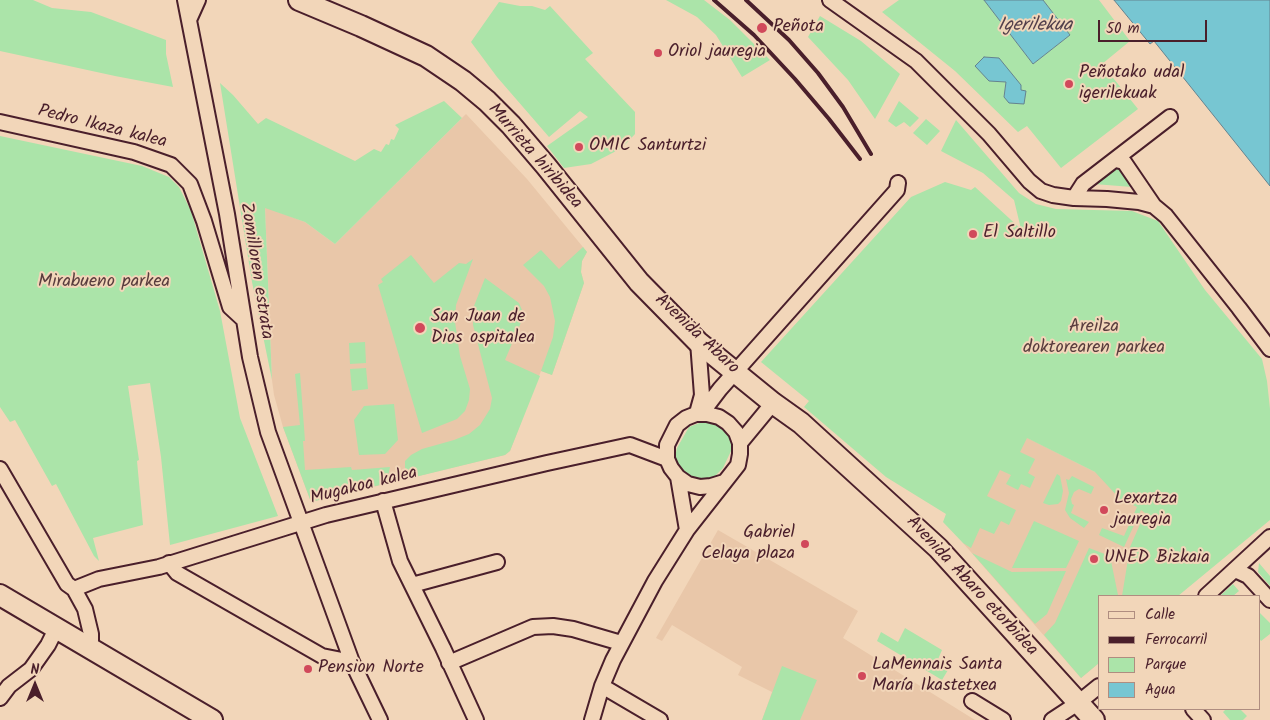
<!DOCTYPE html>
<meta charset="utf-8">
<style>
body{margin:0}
#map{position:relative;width:1270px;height:720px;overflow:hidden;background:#f2d6b9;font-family:Kalam,sans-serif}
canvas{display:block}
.legend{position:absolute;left:1098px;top:595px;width:162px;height:115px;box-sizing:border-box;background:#f2d6b9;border:1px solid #af8d80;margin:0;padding:6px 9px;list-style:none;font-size:15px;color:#4a1f2b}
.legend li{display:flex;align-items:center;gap:10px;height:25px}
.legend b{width:25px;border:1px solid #af8d80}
.north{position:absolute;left:10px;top:660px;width:50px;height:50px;-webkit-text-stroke:4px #f2d6b9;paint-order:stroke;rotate:0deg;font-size:14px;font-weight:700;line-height:20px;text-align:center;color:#4a1f2b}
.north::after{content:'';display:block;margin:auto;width:18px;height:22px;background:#4a1f2b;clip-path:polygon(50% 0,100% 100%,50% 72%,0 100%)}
.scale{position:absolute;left:1098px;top:20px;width:109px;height:22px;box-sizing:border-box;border:2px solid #4a1f2b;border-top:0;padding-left:6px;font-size:15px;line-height:18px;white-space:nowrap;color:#4a1f2b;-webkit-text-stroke:4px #f2d6b9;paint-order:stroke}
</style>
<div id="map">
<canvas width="1270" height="720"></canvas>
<ul class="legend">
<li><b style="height:6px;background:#f2d6b9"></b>Calle</li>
<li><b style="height:6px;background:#4a1f2b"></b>Ferrocarril</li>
<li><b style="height:14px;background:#abe4a9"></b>Parque</li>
<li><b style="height:14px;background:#77c6d2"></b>Agua</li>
</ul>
<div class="north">N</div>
<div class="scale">50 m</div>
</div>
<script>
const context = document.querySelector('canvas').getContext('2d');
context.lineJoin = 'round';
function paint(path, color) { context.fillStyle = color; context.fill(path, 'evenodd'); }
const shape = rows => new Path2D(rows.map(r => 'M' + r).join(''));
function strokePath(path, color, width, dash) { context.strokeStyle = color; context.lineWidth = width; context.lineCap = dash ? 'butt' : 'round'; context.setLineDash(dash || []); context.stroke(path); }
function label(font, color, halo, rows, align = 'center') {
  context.font = font + ' Kalam,sans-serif'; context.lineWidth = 4; context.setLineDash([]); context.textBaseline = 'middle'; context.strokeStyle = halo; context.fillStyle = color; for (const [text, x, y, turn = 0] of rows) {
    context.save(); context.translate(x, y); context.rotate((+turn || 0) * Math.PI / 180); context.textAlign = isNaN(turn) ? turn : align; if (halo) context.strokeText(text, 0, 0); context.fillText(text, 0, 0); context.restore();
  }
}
paint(shape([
 [466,114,527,179,587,252,582,261,581,272,584,283,552,375,541,371,510,451,505,455,311,502,283,427,274,395,272,380,265,207,305,222,335,244],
 [1014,431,1095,472,1115,460,1145,513,1178,596,1099,596,1099,663,1081,678,963,543],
 [718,530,858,611,843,638,975,720,762,720,772,692,738,675,742,667,672,625,662,641,656,638]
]), '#e9c7a9');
paint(shape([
 [0,0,33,0,52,8,91,12,166,40,166,54,173,87,115,76,0,51],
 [666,0,704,0,730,20,770,60,742,77,716,35,697,17],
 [899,0,984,0,1033,64,1070,35,1043,0,1099,0,1130,41,1102,64,1138,109,1061,168,1027,126,1018,132,955,71,882,12],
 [1006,82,1021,90,1004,98],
 [499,2,520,6,532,6,545,10,550,6,593,53,585,59,635,112,635,134,622,148,591,164,564,168,547,146,588,117,580,111,549,137,497,77,471,42],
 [820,16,861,41,900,74,875,119,848,80,808,37],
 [220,83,233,95,258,124,266,118,355,161,374,149,381,152,386,144,389,145,391,139,394,140,399,129,395,125,444,101,462,118,335,244,305,222,265,208,272,380,252,282],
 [899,101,919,118,910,127,904,122,896,127,888,121],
 [926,119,940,131,927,145,913,133],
 [956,120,1019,193,1036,204,1056,209,1132,211,1158,221,1205,290,1262,359,1267,381,1270,409,1270,520,1178,596,1122,596,1130,547,1145,513,1141,510,1124,547,1099,535,1102,528,1124,536,1137,507,1120,499,1095,472,1027,438,1020,452,1035,459,1028,473,1035,477,1030,488,1021,484,1018,490,1006,484,1011,475,1000,470,987,496,1016,510,1009,525,1001,521,994,534,980,528,971,548,963,543,943,522,946,514,886,477,804,407,809,401,761,362,911,197,945,182,971,190,975,187,1021,229,1014,200,983,173,941,151],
 [0,136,142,166,169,177,179,187,191,211,220,311,240,418,278,516,170,545,161,457,150,383,128,386,139,460,137,461,143,525,93,538,99,561,94,556,56,484,52,486,15,420,10,422,0,407],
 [1117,166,1132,187,1094,184],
 [583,247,587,252,582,261,581,272,584,283,552,375,541,371,553,337,555,321,550,297,544,286,523,265,541,250,559,269],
 [411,255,434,283,459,263,466,264,473,259,456,305,455,322,460,356,470,389,469,400,465,411,457,419,422,433,378,285,383,282,381,279],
 [485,278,519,303,522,310,522,320,505,360,540,376,510,451,505,455,407,479,405,467,405,461,411,455,422,449,454,440,469,434,480,425,490,409,492,398,473,325,474,306],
 [365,342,366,363,350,364,349,343],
 [366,368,368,389,352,391,350,369],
 [300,373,305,441,303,441,305,470,351,467,352,470,390,467,388,476,388,483,311,502,283,427,300,425,295,374],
 [394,404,398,440,385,454,359,455,354,420,364,406],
 [702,422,712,422,724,428,731,438,731,451,723,468,714,477,704,481,692,480,679,468,675,457,677,448,689,427],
 [1057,474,1060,476,1063,491,1061,501,1058,504,1049,505,1043,503],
 [1072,476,1094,487,1091,494,1079,489,1074,492,1071,499,1072,504,1074,505,1071,513,1089,522,1084,528,1070,518,1065,510,1069,493,1066,479,1069,480],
 [1034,521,1079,541,1066,568,1012,568],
 [1089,548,1110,556,1118,595,1120,596,1099,596,1099,663,1081,678,1044,635,1055,623],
 [972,553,1012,572,1066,571,1047,614,1035,624],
 [1259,563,1270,576,1270,586,1258,572],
 [1233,584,1239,591,1233,596,1222,596,1221,595],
 [1259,612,1270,623,1270,634,1261,641,1259,638],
 [905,628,942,650,936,664,948,670,942,680,877,641,881,632,898,642],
 [782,666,817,680,800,720,762,720],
 [1226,709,1240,709,1247,716,1243,720,1230,720,1223,712]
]), '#abe4a9');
const water = shape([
 [984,0,1043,0,1070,35,1033,64,984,0],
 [1114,0,1270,0,1270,186,1154,41,1150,44,1114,0],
 [984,57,999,58,1021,85,1021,90,1026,91,1024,104,1009,103,1004,97,1006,82,989,81,975,66,984,57]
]);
paint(water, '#77c6d2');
strokePath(water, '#65838f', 1);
const street = shape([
 [185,0,227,214,250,357,268,432,352,662,380,720],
 [830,0,916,61,989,134,1029,181,1041,191,1053,195,1074,198,1107,199,1139,202,1154,206],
 [189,20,198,0],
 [0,122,134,152,171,165,190,184,204,221,230,307,243,319],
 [1116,160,1124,162,1154,206,1166,216,1239,308,1270,349],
 [1074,198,1083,184,1170,117],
 [697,413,702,395,698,342],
 [701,414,720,389,897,190,898,183],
 [740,443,773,403],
 [0,469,67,584,74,589,85,609,91,634,91,650],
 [678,477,687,530],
 [383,501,400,561,443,648,476,720],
 [169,563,177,573,322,656,352,662],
 [1235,570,1248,576,1270,600],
 [412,585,497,562],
 [74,589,99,579,159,567,326,515,547,463,630,445,667,459],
 [1206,596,1270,537],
 [449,663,533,627,553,626,573,629,621,643],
 [602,686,660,720],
 [0,698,9,686,31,669,48,645,56,629],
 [972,701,1003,720],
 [1193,709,1203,720],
 [592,720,602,686,613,660,655,581,687,530,738,465,740,454,740,443,736,432,728,423,719,417,707,414,696,414,686,418,677,425,667,445,667,459,671,468,678,477,688,484,700,487,711,486,724,482],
 [1052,720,1078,703,1099,686]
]);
const secondary = shape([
 [299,0,361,26,426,56,463,81,487,101,511,125,546,166,639,282,698,342,773,403,801,423,938,548,1094,720],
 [0,595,212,720]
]);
strokePath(street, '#4a1f2b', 18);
strokePath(secondary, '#4a1f2b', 24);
strokePath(street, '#f2d6b9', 14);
strokePath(secondary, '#f2d6b9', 20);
strokePath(shape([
 [714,0,754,35,795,79,829,119,860,159],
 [746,0,789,40,818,73,843,107,871,154]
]), '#4a1f2b', 4);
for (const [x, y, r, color] of [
 [762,28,6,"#d1495b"],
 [658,53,5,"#d1495b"],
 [1069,84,5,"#d1495b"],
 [579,147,5,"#d1495b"],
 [973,234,5,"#d1495b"],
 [420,328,6,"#d1495b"],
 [1104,510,5,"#d1495b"],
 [805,544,5,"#d1495b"],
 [1094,559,5,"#d1495b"],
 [308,669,5,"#d1495b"],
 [862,676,5,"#d1495b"]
]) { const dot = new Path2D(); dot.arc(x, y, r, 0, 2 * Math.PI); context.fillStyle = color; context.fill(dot); strokePath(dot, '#f2d6b9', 2); }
label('18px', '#4a1f2b', '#f2d6b9', [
 ["Peñota",773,28],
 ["Oriol jauregia",668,53],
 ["Peñotako udal",1079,74],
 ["igerilekuak",1079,95],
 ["OMIC Santurtzi",589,147],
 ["El Saltillo",983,234],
 ["San Juan de",431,318],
 ["Dios ospitalea",431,339],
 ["Lexartza",1114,500],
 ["jauregia",1114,521],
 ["Gabriel",795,534,"right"],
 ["Celaya plaza",795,555,"right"],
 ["UNED Bizkaia",1104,559],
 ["LaMennais Santa",872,666],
 ["María Ikastetxea",872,687],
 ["Pension Norte",318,669]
], 'left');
label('18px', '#4a1f2b', '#f2d6b9', [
 ["Pedro Ikaza kalea",102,128,14],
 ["Murrieta hiribidea",534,157,49],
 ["Zomilloren estrata",255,271,81],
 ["Avenida Abaro",696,335,43],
 ["Mugakoa kalea",364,487,-14],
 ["Avenida Abaro etorbidea",971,587,47]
]);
label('18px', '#593d3e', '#f2d6b9', [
 ["Mirabueno parkea",104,283],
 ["Areilza",1094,328],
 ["doktorearen parkea",1094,349]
]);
label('italic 19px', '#53404c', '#f2d6b9', [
 ["Igerilekua",1035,27]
]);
</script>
